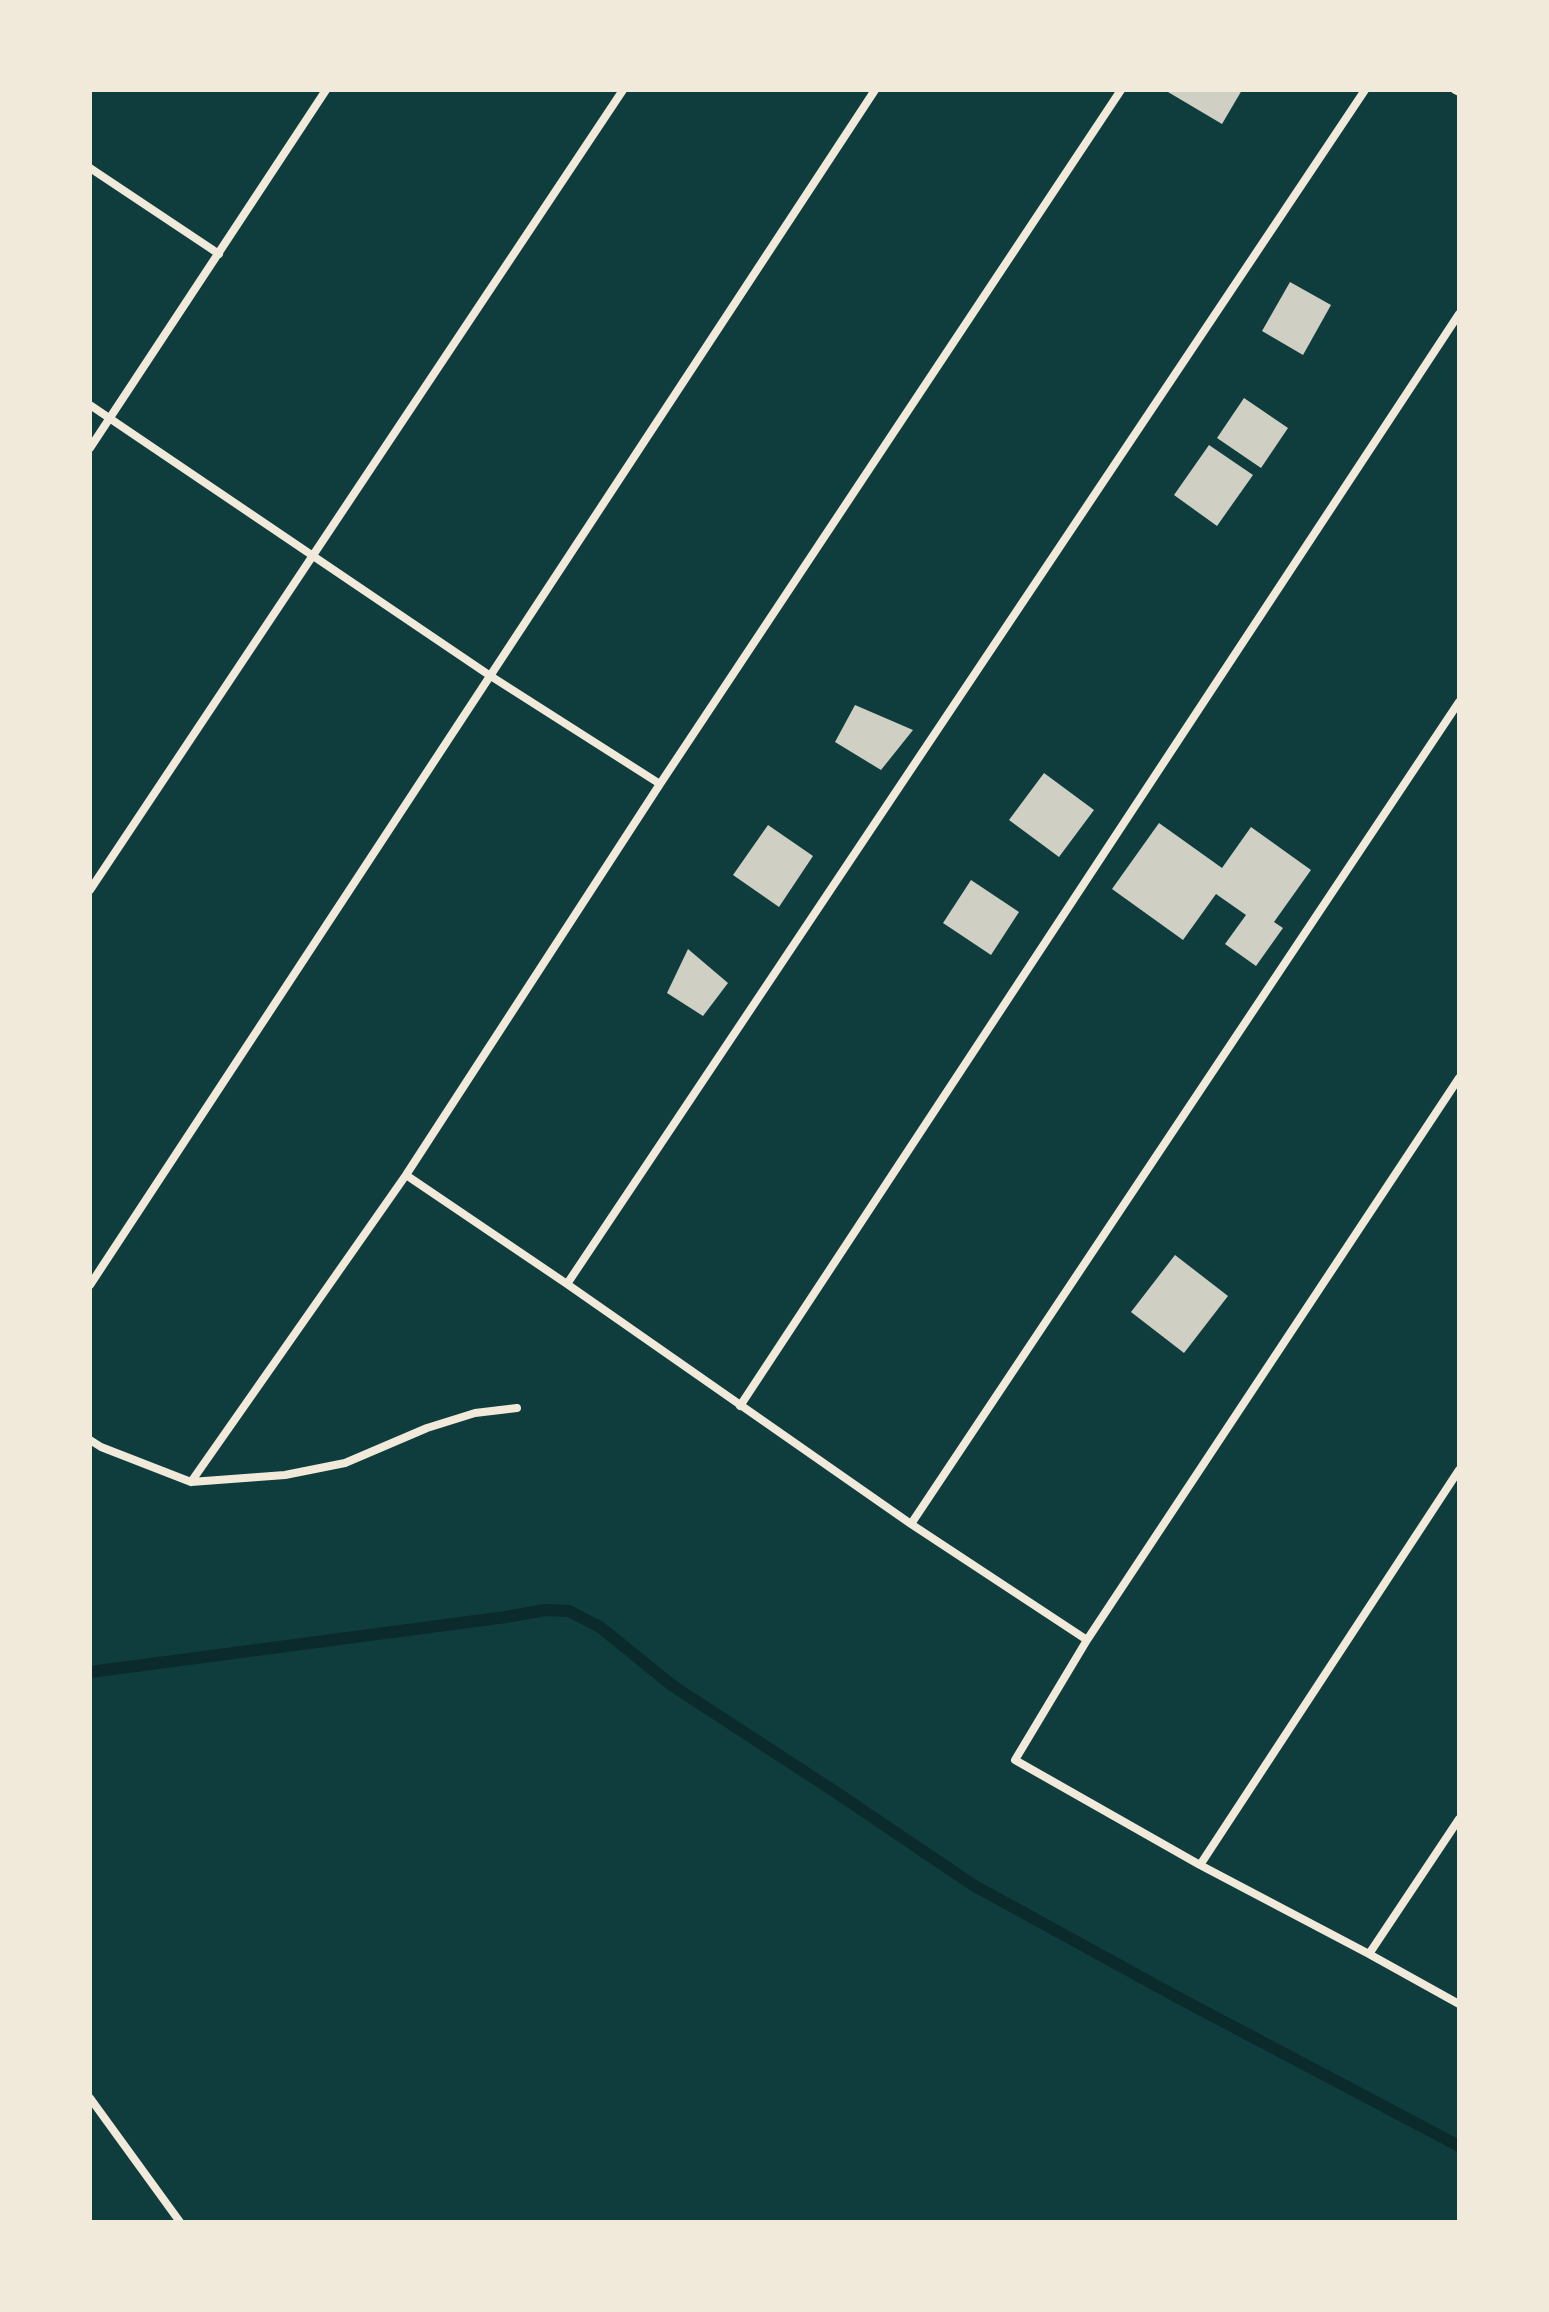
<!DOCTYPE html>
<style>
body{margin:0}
#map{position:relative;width:1549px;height:2312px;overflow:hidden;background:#0f3d3e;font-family:Mulish,sans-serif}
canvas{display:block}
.frame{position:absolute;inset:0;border:92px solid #f1e9da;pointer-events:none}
</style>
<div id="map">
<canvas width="1549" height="2312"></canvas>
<div class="frame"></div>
</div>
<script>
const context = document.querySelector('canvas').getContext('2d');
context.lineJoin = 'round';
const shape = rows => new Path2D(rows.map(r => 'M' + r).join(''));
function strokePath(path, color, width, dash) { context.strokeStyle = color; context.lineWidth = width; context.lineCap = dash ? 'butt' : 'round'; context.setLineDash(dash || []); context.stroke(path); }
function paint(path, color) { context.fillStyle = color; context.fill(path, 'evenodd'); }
strokePath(shape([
 [90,1672,506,1617,545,1610,569,1611,600,1627,673,1686,840,1795,973,1885,1177,1997,1459,2146]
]), '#0a2a2b', 12);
paint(shape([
 [1170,90,1242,90,1222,124,1168,92],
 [1290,282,1331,305,1303,355,1262,331],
 [1244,398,1288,428,1261,468,1217,438],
 [1209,445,1253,475,1217,526,1174,495],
 [855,705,913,730,881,770,835,742],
 [1044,773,1094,810,1059,857,1009,820],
 [1159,823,1222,868,1251,827,1311,870,1274,922,1283,928,1256,966,1225,944,1246,915,1216,894,1183,940,1112,889],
 [768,825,813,856,779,907,733,875],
 [971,880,1019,912,991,955,943,923],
 [688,949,728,983,703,1016,667,993],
 [1175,1255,1228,1296,1184,1353,1131,1312]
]), '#cfcfc3');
strokePath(shape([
 [1455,90,1459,92],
 [90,168,219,254],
 [90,405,489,675,660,784,406,1175,191,1482],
 [90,448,326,90],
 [660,784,1121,90],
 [90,890,623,90],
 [1459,1078,1087,1640,1015,1760,1200,1865,1369,1954,1459,2004],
 [406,1175,567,1284,911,1524,1087,1640],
 [567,1284,1365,90],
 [90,1285,875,90],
 [740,1406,1459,314],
 [90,1440,101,1447,191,1482,285,1475,345,1463,427,1428,475,1413,517,1408],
 [911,1524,1459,702],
 [1200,1865,1459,1470],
 [1369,1954,1459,1819],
 [90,2098,180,2222]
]), '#f1e9da', 8);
</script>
